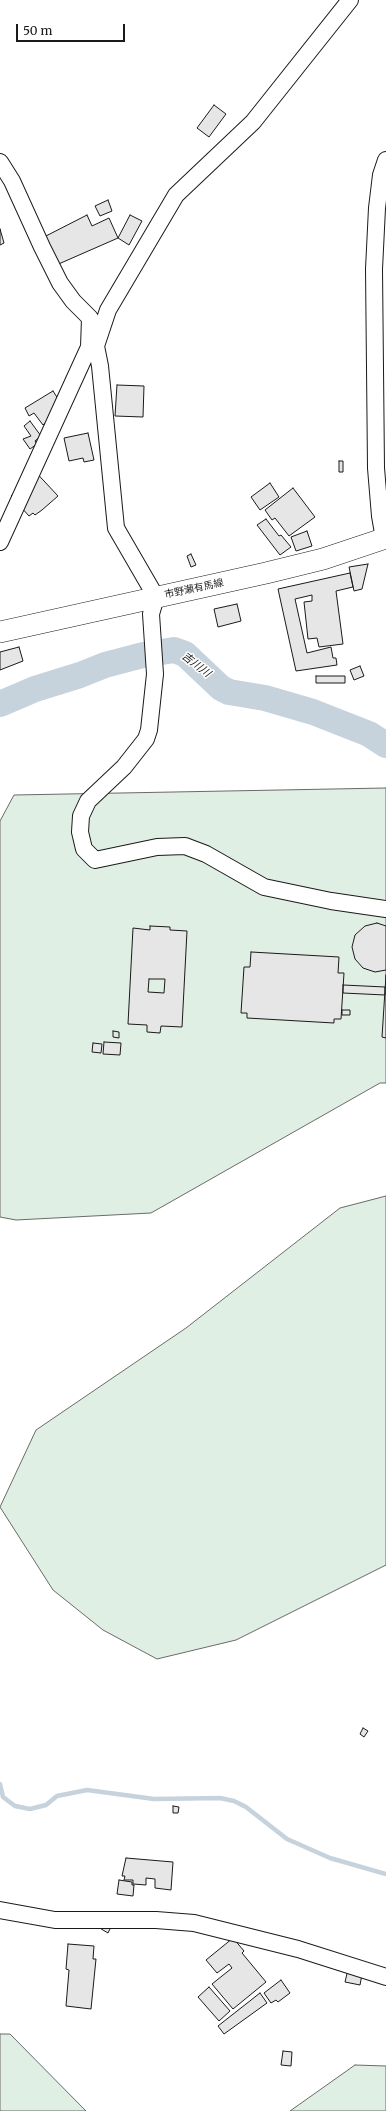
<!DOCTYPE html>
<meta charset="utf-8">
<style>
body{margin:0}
#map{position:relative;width:386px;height:2111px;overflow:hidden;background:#fff;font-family:Merriweather,serif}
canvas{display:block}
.scale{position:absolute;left:16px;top:24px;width:109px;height:18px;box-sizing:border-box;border:2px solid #1a1a1a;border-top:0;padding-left:5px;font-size:12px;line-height:14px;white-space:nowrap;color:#1a1a1a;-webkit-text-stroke:3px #fff;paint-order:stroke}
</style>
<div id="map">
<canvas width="386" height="2111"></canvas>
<div class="scale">50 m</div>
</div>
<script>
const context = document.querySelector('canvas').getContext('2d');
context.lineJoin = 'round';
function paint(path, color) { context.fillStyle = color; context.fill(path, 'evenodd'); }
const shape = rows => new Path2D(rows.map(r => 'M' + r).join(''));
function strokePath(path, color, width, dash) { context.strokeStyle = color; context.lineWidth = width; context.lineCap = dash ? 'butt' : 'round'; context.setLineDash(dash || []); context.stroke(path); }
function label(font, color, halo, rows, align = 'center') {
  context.font = font + ' Merriweather,"Noto Sans JP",serif'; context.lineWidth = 3; context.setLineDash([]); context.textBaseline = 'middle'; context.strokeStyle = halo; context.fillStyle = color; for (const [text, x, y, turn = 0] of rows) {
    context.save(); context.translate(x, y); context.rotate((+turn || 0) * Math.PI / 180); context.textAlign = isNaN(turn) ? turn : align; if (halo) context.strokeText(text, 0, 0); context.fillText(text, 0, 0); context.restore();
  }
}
const green = shape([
 [386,788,386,1083,380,1083,151,1213,16,1220,0,1217,0,821,14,795,386,788],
 [386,1196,386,1565,236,1640,157,1659,103,1630,53,1590,0,1507,36,1430,186,1328,340,1208,386,1196],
 [0,2034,10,2034,86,2111,0,2111,0,2034],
 [355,2065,386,2066,386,2111,290,2111,355,2065]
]);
paint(green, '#e0efe3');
strokePath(green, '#6a6a6a', 1);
strokePath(shape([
 [0,1784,3,1797,15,1806,30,1809,46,1805,57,1796,87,1790,154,1799,220,1798,234,1801,246,1807,287,1839,330,1858,386,1874]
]), '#c6d2dc', 4.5);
strokePath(shape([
 [0,704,35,689,80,675,105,665,143,655,174,650,185,654,221,688,229,692,265,698,313,712,369,734,386,745]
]), '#c6d2dc', 26);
const building = shape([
 [214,105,226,114,209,137,197,128,214,105],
 [108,200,112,211,100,216,95,206,108,200],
 [87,215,92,226,109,218,118,238,54,266,42,238,87,215],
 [130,215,142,221,129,245,118,238,130,215],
 [0,229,4,243,0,245,0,229],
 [117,385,144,386,143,417,115,416,117,385],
 [53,391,60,402,53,415,43,425,34,413,29,416,25,408,53,391],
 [30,421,41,436,35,441,37,444,30,449,23,439,31,436,24,426,30,421],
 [88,433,94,460,84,462,83,458,69,461,64,438,88,433],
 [339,461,343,461,343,472,339,472,339,461],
 [31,467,58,496,42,510,35,515,33,513,29,516,11,496,22,486,18,482,31,467],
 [270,483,279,497,260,510,251,497,270,483],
 [293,488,315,517,289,536,275,518,272,520,265,510,293,488],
 [266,519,279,536,281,535,291,547,280,555,257,525,266,519],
 [307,531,312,546,296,551,291,537,307,531],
 [191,554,196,565,191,567,187,556,191,554],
 [368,564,362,589,354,591,349,567,368,564],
 [350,573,353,587,336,591,343,644,319,647,317,638,308,639,304,602,312,601,312,595,295,599,307,653,331,647,333,658,336,658,337,665,296,671,278,589,350,573],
 [237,604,241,621,218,627,214,609,237,604],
 [19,647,23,661,0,670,0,652,19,647],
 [360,666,364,676,354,680,350,670,360,666],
 [316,676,345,676,345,683,316,683,316,676],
 [377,923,386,926,386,970,375,972,363,968,355,959,352,947,355,935,365,926,377,923],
 [150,926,170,927,170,930,187,931,182,1027,161,1026,160,1033,147,1032,147,1025,128,1024,133,928,150,930,150,926],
 [149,979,165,979,164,993,148,992,149,979],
 [251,952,339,957,338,973,344,973,341,1019,334,1019,334,1023,247,1018,247,1013,241,1013,244,967,250,967,251,952],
 [386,975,386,1038,382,1037,386,975],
 [343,985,385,987,385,995,343,993,343,985],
 [342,1010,350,1010,350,1015,342,1015,342,1010],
 [113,1031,119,1032,119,1038,113,1037,113,1031],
 [104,1042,121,1043,120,1055,103,1054,104,1042],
 [93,1043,102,1044,101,1053,92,1052,93,1043],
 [363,1728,368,1731,364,1737,360,1734,363,1728],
 [173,1806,179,1807,178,1813,173,1813,173,1806],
 [126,1858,173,1862,171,1890,155,1888,155,1879,146,1878,146,1885,133,1884,133,1880,124,1880,125,1876,122,1876,126,1858],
 [119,1880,132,1882,132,1885,134,1885,133,1896,117,1894,119,1880],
 [98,1927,111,1927,108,1933,98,1927],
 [233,1938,244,1951,242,1953,266,1982,233,2009,212,1984,232,1968,229,1964,217,1973,206,1960,233,1938],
 [68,1944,94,1946,93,1959,96,1959,91,2009,66,2006,69,1970,66,1969,68,1944],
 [350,1961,364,1964,360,1985,345,1982,350,1961],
 [281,1980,290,1993,278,2002,276,2000,271,2003,264,1993,281,1980],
 [209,1987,230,2011,219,2021,198,1997,209,1987],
 [260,1993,267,2003,224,2034,218,2026,260,1993],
 [283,2051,292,2052,291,2066,281,2065,283,2051]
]);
paint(building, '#e6e6e6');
strokePath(building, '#1a1a1a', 1);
const minor = shape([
 [350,0,253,122,176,195,108,310,96,346,100,366,116,528,156,597,151,614,155,674,149,730,146,739,124,767,88,801,81,816,80,832,84,849,95,860,157,847,185,846,206,854,264,887,331,901,386,909],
 [0,162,12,181,42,247,60,283,73,301,90,318,89,347],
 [384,539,380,516,376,468,374,269,377,208,381,175,386,160],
 [0,542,89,347,96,346],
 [0,1910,55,1920,156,1920,194,1923,298,1949,386,1977]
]);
const major = shape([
 [0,632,266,573,323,559,386,538]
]);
strokePath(minor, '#1a1a1a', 18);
strokePath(major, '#1a1a1a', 22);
strokePath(minor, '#fff', 16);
strokePath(major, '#fff', 21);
label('10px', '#1a1a1a', '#fff', [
 ["市野瀬有馬線",194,589,-12]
]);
label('italic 11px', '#1a1a1a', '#fff', [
 ["吉川川",196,665,38]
]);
</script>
